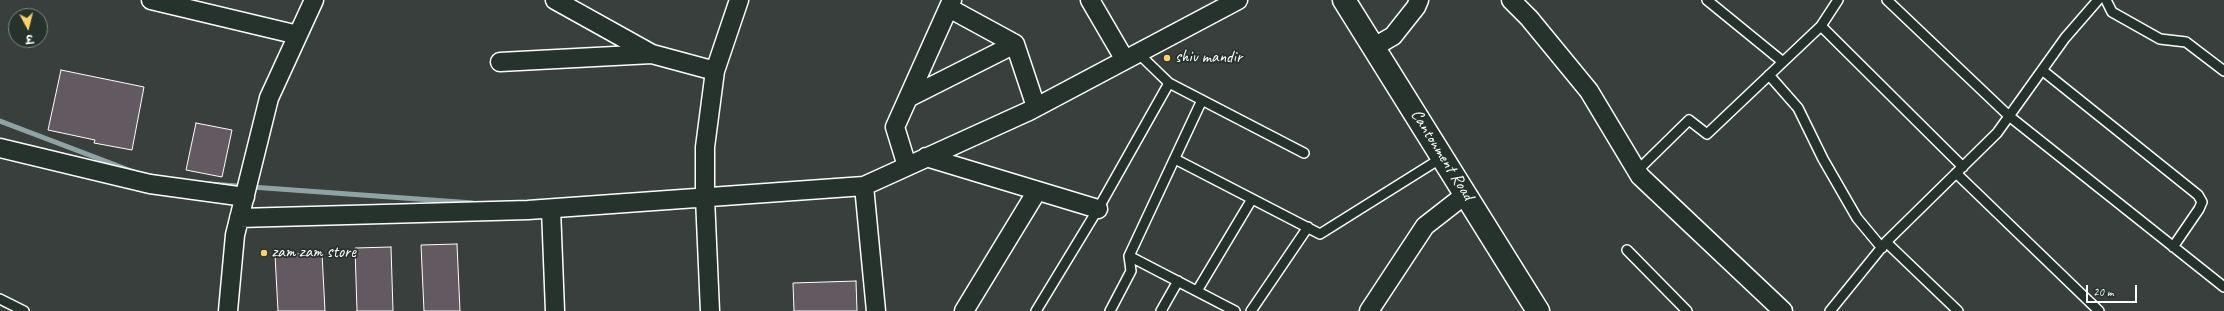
<!DOCTYPE html>
<meta charset="utf-8">
<style>
body{margin:0}
#map{position:relative;width:2224px;height:311px;overflow:hidden;background:#383f3d;font-family:Caveat,"Playpen Sans Deva",sans-serif}
canvas{display:block}
.north{position:absolute;left:8px;top:8px;width:40px;height:40px;box-sizing:border-box;background:#26332d;border:1px solid #7d8581;border-radius:50%;rotate:173deg;font-size:11px;font-weight:700;line-height:16px;text-align:center;color:#fff}
.north::after{content:'';display:block;margin:auto;width:14px;height:18px;background:#ffd166;clip-path:polygon(50% 0,100% 100%,50% 72%,0 100%)}
.scale{position:absolute;left:2086px;top:285px;width:51px;height:18px;box-sizing:border-box;border:2px solid #fff;border-top:0;padding-left:5px;font-size:12px;line-height:14px;white-space:nowrap;color:#fff;-webkit-text-stroke:3px #26332d;paint-order:stroke}
</style>
<div id="map">
<canvas width="2224" height="311"></canvas>
<div class="north">उ</div>
<div class="scale">20 m</div>
</div>
<script>
const context = document.querySelector('canvas').getContext('2d');
context.lineJoin = 'round';
const shape = rows => new Path2D(rows.map(r => 'M' + r).join(''));
function strokePath(path, color, width, dash) { context.strokeStyle = color; context.lineWidth = width; context.lineCap = dash ? 'butt' : 'round'; context.setLineDash(dash || []); context.stroke(path); }
function paint(path, color) { context.fillStyle = color; context.fill(path, 'evenodd'); }
function label(font, color, halo, rows, align = 'center') {
  context.font = font + ' Caveat,sans-serif'; context.lineWidth = 3.5; context.setLineDash([]); context.textBaseline = 'middle'; context.strokeStyle = halo; context.fillStyle = color; for (const [text, x, y, turn = 0] of rows) {
    context.save(); context.translate(x, y); context.rotate((+turn || 0) * Math.PI / 180); context.textAlign = isNaN(turn) ? turn : align; if (halo) context.strokeText(text, 0, 0); context.fillText(text, 0, 0); context.restore();
  }
}
strokePath(shape([
 [0,121,134,172],
 [210,184,473,203]
]), '#8ea4a4', 5);
const building = shape([
 [61,70,144,87,132,150,94,143,95,140,48,130,61,70],
 [196,123,232,130,222,177,186,170,196,123],
 [457,244,460,311,424,311,421,245,457,244],
 [391,247,393,311,357,311,355,248,391,247],
 [322,253,325,311,278,311,275,255,322,253],
 [856,281,857,311,794,311,793,283,856,281]
]);
paint(building, '#635a61');
strokePath(building, '#fff', 1);
const lane = shape([
 [1707,0,1783,62],
 [1887,0,2009,116,2224,287],
 [2106,0,2112,12,2160,39,2186,42,2224,71],
 [1821,26,1963,167],
 [1138,53,1169,83,1304,153],
 [2042,70,2198,195,2202,202,2199,209,2173,247],
 [1769,75,1798,108,1823,159,1857,218,1882,248],
 [1175,159,1320,234,1443,157],
 [1637,171,1689,120,1707,134,1821,26,1838,0],
 [1956,173,2099,311],
 [1886,242,1958,311],
 [1627,250,1687,311],
 [1129,256,1235,311],
 [1197,291,1252,199],
 [0,299,24,311],
 [1036,311,1098,209,1169,83],
 [1110,311,1131,271,1129,256,1202,100],
 [1161,311,1178,281],
 [1251,311,1308,227],
 [1830,311,1886,242,1997,133,2065,38,2098,0]
]);
const street = shape([
 [151,0,298,35],
 [555,0,652,54],
 [1090,0,1125,60],
 [1511,0,1529,18,1589,91,1640,176,1783,311],
 [949,8,1015,44],
 [1374,47,1393,36,1416,7,1419,0],
 [500,62,652,54,715,71],
 [908,98,1015,44,1036,107],
 [0,148,150,184,245,197],
 [926,157,1098,209],
 [907,166,895,127,952,0],
 [864,186,876,311],
 [551,209,555,311],
 [239,218,528,210,864,186,1029,111,1238,0],
 [228,311,235,235,269,98,314,0],
 [710,311,705,198,705,147,715,71,739,0],
 [964,311,1037,191],
 [1369,311,1425,226,1466,194]
]);
const secondary = shape([
 [1344,0,1538,311]
]);
strokePath(lane, '#fff', 12);
strokePath(street, '#fff', 21);
strokePath(secondary, '#fff', 25);
strokePath(lane, '#26332d', 9);
strokePath(street, '#26332d', 18);
strokePath(secondary, '#26332d', 22);
for (const [x, y, r, color] of [
 [1167,58,4,"#ffd166"],
 [264,253,4,"#ffd166"]
]) { const dot = new Path2D(); dot.arc(x, y, r, 0, 2 * Math.PI); context.fillStyle = color; context.fill(dot); strokePath(dot, '#26332d', 1.5); }
label('17px', '#fff', '#26332d', [
 ["shiv mandir",1175,58],
 ["zam zam store",272,253]
], 'left');
label('17px', '#fff', '#26332d', [
 ["Cantonment Road",1442,155,58]
]);
</script>
